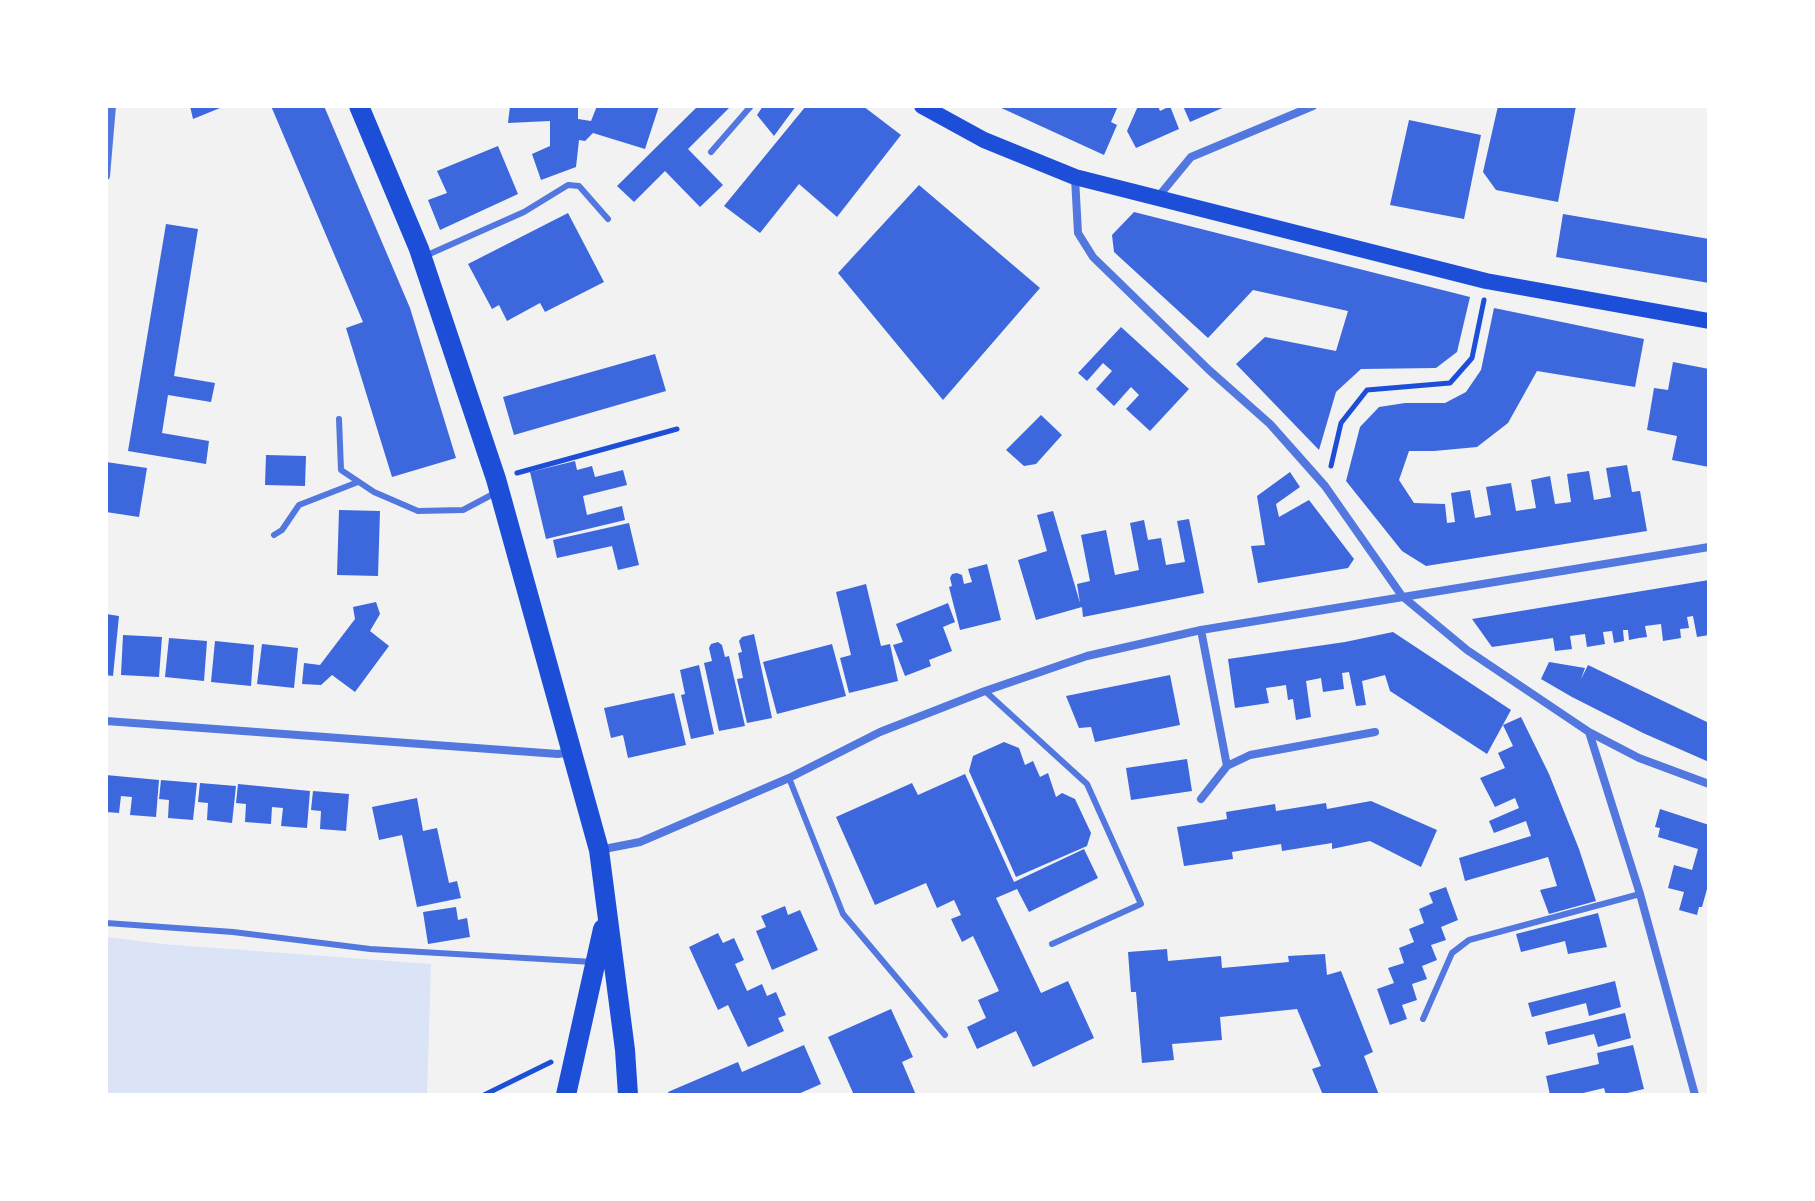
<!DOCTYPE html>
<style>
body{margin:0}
#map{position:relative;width:1815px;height:1201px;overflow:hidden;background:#f2f2f2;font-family:Signika,sans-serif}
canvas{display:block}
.frame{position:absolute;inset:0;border:108px solid #fff;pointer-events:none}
</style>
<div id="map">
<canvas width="1815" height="1201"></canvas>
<div class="frame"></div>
</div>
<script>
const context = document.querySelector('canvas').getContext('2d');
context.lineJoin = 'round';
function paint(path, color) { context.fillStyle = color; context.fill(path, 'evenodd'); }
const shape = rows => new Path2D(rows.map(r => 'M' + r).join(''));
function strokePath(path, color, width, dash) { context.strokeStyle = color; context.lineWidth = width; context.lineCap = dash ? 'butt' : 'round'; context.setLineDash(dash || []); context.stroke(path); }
paint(shape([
 [106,937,163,944,431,964,427,1095,106,1095]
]), '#dbe4f7');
paint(shape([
 [190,106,225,106,193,119],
 [271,106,324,106,410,308,456,458,392,477,346,328,363,322],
 [510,106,578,106,578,119,591,121,597,106,659,106,645,149,593,133,585,141,579,140,576,167,541,180,532,154,550,146,550,121,508,123],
 [698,106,731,106,688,149,723,185,700,207,665,171,634,202,617,186],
 [763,106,796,106,774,136,757,115],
 [806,106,863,106,901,135,837,217,799,184,760,233,724,206],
 [997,106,1118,106,1111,122,1117,125,1104,155],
 [1138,106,1158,106,1160,111,1170,106,1179,129,1136,148,1127,131],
 [1183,106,1227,106,1190,122],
 [1498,106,1576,106,1558,202,1496,190,1483,172],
 [1409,120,1481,135,1464,219,1390,205],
 [498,146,518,194,440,230,428,200,447,193,437,171],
 [919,185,1040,288,943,400,838,273],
 [1134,212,1470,297,1457,352,1436,368,1361,369,1336,392,1319,450,1236,364,1265,337,1336,351,1348,311,1253,290,1208,338,1114,252,1112,235],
 [568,213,604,282,545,312,540,303,507,321,499,305,492,309,468,264],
 [1563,214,1709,239,1709,283,1556,257],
 [166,224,198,229,174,376,215,383,211,402,168,395,162,433,209,441,206,464,128,451],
 [1494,308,1644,339,1635,387,1537,371,1508,423,1477,447,1434,451,1409,451,1399,480,1414,503,1445,504,1447,523,1455,522,1451,493,1470,490,1475,518,1491,515,1486,487,1511,483,1516,511,1536,508,1531,480,1550,476,1555,504,1571,502,1567,474,1589,471,1594,500,1611,497,1606,468,1627,465,1632,492,1640,491,1647,531,1426,566,1402,551,1346,481,1360,427,1379,407,1405,403,1445,403,1466,392,1481,370],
 [1121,327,1189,389,1150,431,1126,409,1139,395,1131,387,1114,406,1096,389,1112,371,1103,363,1087,381,1078,373],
 [655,354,666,391,514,435,503,397],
 [1673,362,1709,369,1709,467,1672,460,1677,436,1647,430,1654,388,1668,390],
 [1041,415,1062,435,1036,464,1024,466,1006,450],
 [266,455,306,456,305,486,265,485],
 [575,461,577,470,592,466,595,477,623,470,627,485,583,496,587,515,622,506,625,520,546,539,530,472],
 [106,462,147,468,139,517,106,512],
 [1290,472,1300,487,1276,504,1279,517,1309,500,1354,559,1348,568,1258,583,1251,546,1265,545,1257,496],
 [339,510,380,511,378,576,337,575],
 [1053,511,1080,603,1077,584,1090,581,1081,535,1106,530,1115,575,1139,570,1130,523,1144,520,1148,540,1161,538,1166,565,1185,562,1177,521,1189,519,1204,593,1083,617,1082,607,1036,620,1018,560,1047,551,1037,515],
 [629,523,639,565,618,570,612,546,557,558,553,540],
 [987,564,1001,620,960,630,949,587,952,586,950,578,952,574,957,573,962,575,964,584,972,582,968,569],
 [1709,580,1709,635,1697,637,1693,616,1687,617,1689,628,1680,629,1681,638,1663,641,1661,624,1645,626,1647,637,1639,638,1629,640,1628,630,1623,630,1624,641,1614,643,1612,631,1603,632,1605,644,1587,647,1585,634,1570,636,1572,649,1555,651,1553,638,1492,647,1472,619],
 [866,584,881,646,890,644,898,681,849,693,840,658,851,655,836,592],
 [376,602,380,614,370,631,389,646,355,692,332,675,321,685,302,684,304,663,320,665,355,619,353,607],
 [948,603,955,622,943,627,952,651,929,660,931,666,905,676,893,645,903,642,896,624],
 [106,614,119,616,113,676,106,675],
 [1393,632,1511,710,1487,754,1390,691,1385,675,1362,681,1366,705,1356,706,1349,672,1342,673,1344,689,1323,692,1321,678,1306,681,1311,717,1296,720,1293,699,1288,700,1286,685,1266,688,1269,703,1235,708,1228,659,1345,642],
 [754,634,772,718,747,723,737,679,743,678,738,653,742,652,739,641,742,637],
 [123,635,162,637,159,677,121,675],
 [169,638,207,641,204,681,165,677],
 [215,641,254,645,251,686,211,682],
 [718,642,722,645,725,657,729,656,745,726,719,731,704,663,712,661,709,648,711,644],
 [262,644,298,648,294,688,257,684],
 [832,644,846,696,777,714,763,662],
 [1549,662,1585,668,1581,679,1588,665,1709,723,1709,762,1643,733,1572,697,1541,679],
 [699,665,714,734,691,739,681,695,685,694,680,670],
 [1170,675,1180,725,1095,742,1091,727,1079,728,1066,696],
 [674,693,686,745,628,758,623,735,611,738,604,708],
 [1521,717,1549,774,1579,849,1596,901,1549,914,1540,890,1557,886,1548,857,1465,881,1459,858,1531,836,1526,821,1494,833,1489,821,1519,808,1515,798,1495,807,1480,778,1505,768,1498,753,1513,746,1503,725],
 [1004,742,1019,748,1025,765,1033,761,1040,777,1048,773,1056,797,1062,793,1075,799,1091,833,1087,846,1016,877,969,771,973,756],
 [1187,759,1192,791,1131,800,1126,768],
 [965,774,1014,882,1084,849,1098,878,1029,912,1017,889,996,898,1041,993,1068,981,1094,1038,1033,1067,1016,1031,977,1049,967,1027,986,1018,978,1000,999,991,973,936,962,942,951,919,961,915,954,900,937,908,926,883,875,905,836,817,912,783,918,795],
 [106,775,159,780,156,817,130,815,132,797,121,796,119,813,106,812],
 [161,780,197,783,193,820,168,818,169,800,159,799],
 [200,783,236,786,232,823,207,820,208,803,198,802],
 [238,784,310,791,307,828,281,826,283,808,272,807,271,824,245,822,246,804,236,803],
 [313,791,349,794,346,831,320,829,321,811,311,810],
 [417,798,423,831,437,828,449,883,457,881,461,898,417,907,402,835,379,840,372,807],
 [1371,801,1437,830,1421,867,1370,841,1332,849,1332,843,1282,851,1281,844,1232,852,1233,859,1184,866,1177,827,1227,819,1226,812,1275,804,1276,811,1326,803,1327,809],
 [1660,809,1709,825,1709,882,1702,907,1699,907,1697,915,1679,910,1684,892,1668,888,1674,865,1692,870,1698,849,1658,837,1660,828,1655,827],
 [1446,887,1458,920,1441,927,1446,940,1431,945,1437,960,1422,966,1427,979,1412,984,1417,1000,1402,1005,1407,1019,1390,1025,1377,989,1394,983,1388,968,1404,963,1399,948,1414,942,1409,929,1424,923,1419,909,1433,903,1429,893],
 [785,906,788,915,800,910,818,950,772,970,756,931,766,927,761,916],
 [456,907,458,920,467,918,470,937,428,944,423,912],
 [1598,913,1607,947,1568,954,1565,941,1521,952,1516,934],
 [718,933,723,943,734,938,744,960,735,964,747,991,762,984,767,996,776,992,786,1015,778,1018,784,1031,748,1047,728,1005,718,1010,689,947],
 [1167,949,1168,961,1221,956,1222,968,1289,962,1288,956,1325,954,1327,975,1341,971,1373,1052,1364,1056,1379,1095,1323,1095,1312,1069,1321,1066,1297,1009,1220,1017,1222,1040,1172,1044,1174,1060,1142,1063,1136,992,1131,992,1128,952],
 [1615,981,1621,1007,1589,1016,1586,1003,1532,1017,1528,1003],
 [891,1009,913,1057,902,1062,916,1095,854,1095,828,1037],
 [1625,1013,1631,1038,1598,1047,1594,1034,1548,1045,1545,1032],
 [804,1045,821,1084,796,1095,669,1095,668,1092,738,1062,742,1072],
 [1633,1045,1644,1089,1619,1095,1606,1095,1604,1088,1575,1095,1550,1095,1546,1076,1599,1064,1597,1053]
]), '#3d67dc');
strokePath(shape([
 [1331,466,1341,423,1367,390,1450,383,1472,358,1484,300],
 [517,473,677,429],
 [484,1095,551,1062]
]), '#1d4ed8', 5);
strokePath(shape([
 [711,152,751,106],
 [425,256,524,212,568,185,579,186,608,219],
 [339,419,341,470,374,492,418,511,463,510,497,492],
 [274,535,282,530,299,505,358,482],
 [985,691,1087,784,1141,904,1052,944],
 [789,778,843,914,945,1035],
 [106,923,233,932,370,949,593,962],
 [1423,1019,1452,953,1469,940,1640,894]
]), '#5277de', 6);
strokePath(shape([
 [106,176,112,106],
 [1075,178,1078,233,1093,257,1209,370,1270,424,1325,486,1402,596,1467,650,1589,732,1639,758,1709,784],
 [1158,197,1191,157,1313,106],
 [106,721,558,754,572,752],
 [1589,732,1640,894,1695,1095],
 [1227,766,1250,755,1375,732],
 [1201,799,1227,766,1201,630],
 [599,850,640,842,789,778,880,732,985,691,1087,656,1201,630,1709,547]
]), '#5277de', 8);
strokePath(shape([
 [922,106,984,140,1075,177,1486,281,1709,321]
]), '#1d4ed8', 16);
strokePath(shape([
 [359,106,419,249,496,479,599,850,625,1050,628,1095],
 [566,1095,603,929]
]), '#1d4ed8', 20);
</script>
